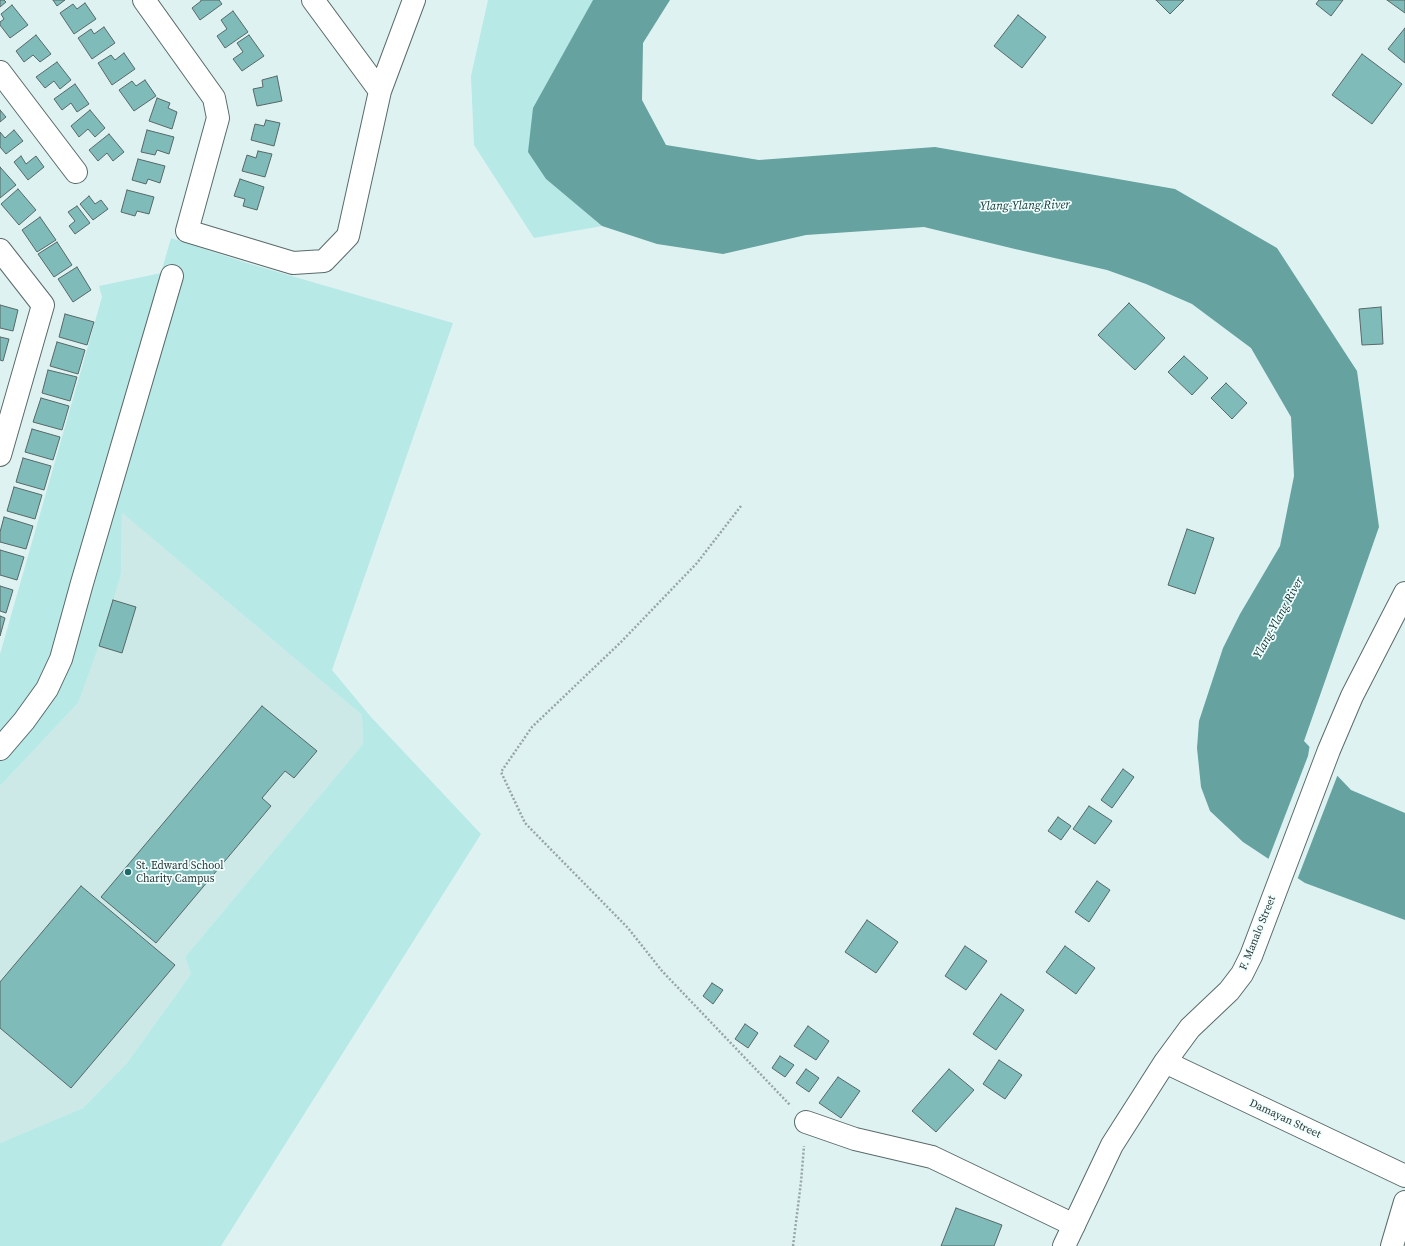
<!DOCTYPE html>
<style>
body{margin:0}
canvas{display:block;background:#dff2f2}
</style>
<canvas width="1405" height="1246"></canvas>
<script>
const context = document.querySelector('canvas').getContext('2d');
context.lineJoin = 'round';
function paint(path, color) { context.fillStyle = color; context.fill(path, 'evenodd'); }
const shape = rows => new Path2D(rows.map(r => 'M' + r).join(''));
function strokePath(path, color, width, dash) { context.strokeStyle = color; context.lineWidth = width; context.lineCap = dash ? 'butt' : 'round'; context.setLineDash(dash || []); context.stroke(path); }
function label(font, color, halo, rows, align = 'center') {
  context.font = font + ' "Source Serif 4",serif'; context.lineWidth = 3.5; context.setLineDash([]); context.textBaseline = 'middle'; context.strokeStyle = halo; context.fillStyle = color; for (const [text, x, y, turn = 0] of rows) {
    context.save(); context.translate(x, y); context.rotate((+turn || 0) * Math.PI / 180); context.textAlign = isNaN(turn) ? turn : align; if (halo) context.strokeText(text, 0, 0); context.fillText(text, 0, 0); context.restore();
  }
}
paint(shape([
 [122,513,362,715,363,744,185,957,191,974,127,1063,83,1108,0,1143,0,786,78,703,121,574]
]), '#cce9e8');
paint(shape([
 [488,0,593,0,570,43,546,179,602,226,534,238,474,145,471,76],
 [171,238,247,263,453,323,332,670,371,717,481,834,221,1246,0,1246,0,1143,83,1108,127,1063,191,974,185,957,363,744,362,715,122,513,121,574,103,634,78,703,0,786,0,654,102,297,99,286,161,273]
]), '#b7e9e7');
paint(shape([
 [593,0,670,0,643,43,642,100,666,145,759,160,935,147,1175,189,1277,248,1357,371,1379,527,1304,741,1351,790,1405,813,1405,920,1305,883,1243,842,1210,811,1201,787,1197,748,1199,721,1223,648,1240,614,1280,546,1294,476,1291,417,1251,348,1192,304,1146,284,1107,270,1015,249,924,227,806,235,723,254,657,244,602,226,546,179,528,152,533,108]
]), '#65a2a0');
paint(shape([
 [1310,744,1338,774,1297,880,1268,860,1308,756]
]), '#dff2f2');
const building = shape([
 [0,0,4,0,6,2,0,7,0,0],
 [53,0,65,0,57,6,53,0],
 [201,0,219,0,222,4,200,20,192,8,201,1,201,0],
 [1156,0,1184,0,1170,14,1156,0],
 [1319,0,1343,0,1331,16,1316,4,1319,0],
 [1387,0,1405,0,1405,13,1387,0],
 [85,3,96,19,74,34,60,13,73,4,77,9,85,3],
 [12,5,28,25,10,38,0,25,0,22,4,19,1,14,12,5],
 [233,11,248,32,225,48,217,36,227,29,221,20,233,11],
 [1018,15,1046,37,1022,68,994,46,1018,15],
 [104,27,115,43,92,59,78,38,91,29,94,34,104,27],
 [1405,28,1405,63,1388,49,1405,28],
 [36,35,51,54,40,62,33,55,24,62,16,51,36,35],
 [249,35,264,56,242,71,233,59,243,52,237,43,249,35],
 [124,53,135,69,112,85,98,63,111,55,115,60,124,53],
 [1362,54,1402,84,1372,124,1332,95,1362,54],
 [57,62,71,80,60,89,54,81,45,88,36,77,57,62],
 [277,76,282,101,257,106,253,89,263,87,262,80,277,76],
 [145,80,156,96,134,111,119,90,132,81,136,86,145,80],
 [75,84,89,104,77,112,71,103,62,110,54,99,75,84],
 [157,98,170,103,168,108,177,112,172,129,149,121,157,98],
 [0,110,6,117,0,122,0,110],
 [90,110,105,128,95,137,88,129,79,137,71,126,90,110],
 [266,120,280,123,274,146,251,140,255,124,264,126,266,120],
 [14,130,23,141,6,154,0,147,0,132,5,138,14,130],
 [147,130,174,137,169,154,157,150,155,155,141,152,147,130],
 [109,134,124,152,113,161,107,153,98,161,89,150,109,134],
 [258,151,272,154,265,177,242,171,247,155,256,158,258,151],
 [21,156,26,164,36,156,44,167,28,180,14,162,21,156],
 [138,159,165,166,160,183,148,179,146,184,132,180,138,159],
 [0,167,16,185,0,198,0,167],
 [240,179,264,187,257,210,243,206,245,199,234,196,240,179],
 [18,189,36,210,19,225,1,204,18,189],
 [127,190,154,197,149,214,137,211,135,216,121,212,127,190],
 [89,196,95,204,101,200,108,209,93,220,80,204,89,196],
 [77,206,90,223,75,234,69,226,75,221,68,212,77,206],
 [40,217,56,240,37,252,22,230,40,217],
 [57,242,72,265,54,277,38,254,57,242],
 [77,267,91,290,73,302,58,279,77,267],
 [1129,303,1165,338,1135,370,1098,335,1129,303],
 [0,305,18,310,13,331,0,328,0,305],
 [1381,307,1383,344,1362,345,1359,309,1381,307],
 [65,314,94,322,87,345,59,337,65,314],
 [0,337,9,339,3,361,0,360,0,337],
 [57,342,85,350,78,374,50,366,57,342],
 [1184,356,1208,378,1192,395,1168,372,1184,356],
 [48,370,77,377,70,401,42,393,48,370],
 [1226,383,1247,403,1232,419,1211,398,1226,383],
 [41,398,69,406,62,430,33,422,41,398],
 [32,429,60,437,53,460,25,452,32,429],
 [23,458,51,466,44,490,16,482,23,458],
 [14,487,42,495,35,519,7,511,14,487],
 [4,517,33,526,26,549,0,542,0,532,4,517],
 [1187,529,1214,538,1195,594,1168,585,1187,529],
 [0,550,24,557,17,580,0,575,0,550],
 [0,586,13,590,6,613,0,611,0,586],
 [113,600,136,607,122,653,99,646,113,600],
 [0,616,5,618,0,636,0,616],
 [262,706,317,751,294,778,285,771,262,798,271,806,156,943,101,897,262,706],
 [1123,769,1134,777,1112,808,1101,800,1123,769],
 [1089,806,1112,821,1095,844,1073,829,1089,806],
 [1058,817,1071,826,1061,840,1048,831,1058,817],
 [1097,881,1110,890,1089,922,1075,912,1097,881],
 [81,886,175,965,71,1088,0,1028,0,982,81,886],
 [867,920,898,942,876,973,845,952,867,920],
 [965,946,987,961,966,990,945,976,965,946],
 [1065,946,1095,968,1076,994,1046,972,1065,946],
 [712,983,723,990,713,1004,703,996,712,983],
 [1001,994,1024,1010,996,1050,973,1034,1001,994],
 [745,1024,758,1033,748,1048,735,1039,745,1024],
 [808,1026,829,1041,816,1060,794,1046,808,1026],
 [780,1056,794,1065,785,1077,772,1068,780,1056],
 [999,1060,1022,1075,1005,1099,983,1084,999,1060],
 [806,1069,819,1078,809,1092,796,1083,806,1069],
 [949,1069,974,1090,936,1132,912,1111,949,1069],
 [838,1077,860,1091,841,1118,819,1103,838,1077],
 [956,1208,1002,1225,994,1246,941,1246,956,1208]
]);
paint(building, '#7ebbb9');
strokePath(building, '#576867', 1);
const minor = shape([
 [144,0,214,98,218,118,187,231,293,263,324,261,348,236,380,91,414,0],
 [313,0,380,91],
 [0,72,76,172],
 [0,250,43,305,0,455],
 [0,749,24,721,47,689,61,659,82,583,172,276],
 [806,1122,855,1139,932,1157,1074,1225],
 [1392,1246,1405,1202]
]);
const tertiary = shape([
 [1165,1062,1405,1176],
 [1064,1246,1112,1145,1165,1062,1190,1028,1229,991,1242,974,1251,956,1329,750,1352,696,1405,593]
]);
strokePath(minor, '#596a69', 24);
strokePath(tertiary, '#596a69', 24);
strokePath(shape([
 [741,506,697,563,621,642,532,727,501,772,525,823,628,928,662,971,790,1105],
 [793,1246,801,1182,804,1146]
]), '#97a5a5', 2.5, [2, 2]);
strokePath(minor, '#fff', 22);
strokePath(tertiary, '#fff', 22);
for (const [x, y, r, color] of [
 [128,872,4,"#1c6968"]
]) { const dot = new Path2D(); dot.arc(x, y, r, 0, 2 * Math.PI); context.fillStyle = color; context.fill(dot); strokePath(dot, '#effffe', 1.5); }
label('11px', '#2d3434', '#effffe', [
 ["St. Edward School",136,866],
 ["Charity Campus",136,879]
], 'left');
label('11px', '#2d3434', '#effffe', [
 ["F. Manalo Street",1258,933,-68],
 ["Damayan Street",1285,1119,25]
]);
label('italic 12px', '#113131', '#effffe', [
 ["Ylang-Ylang River",1025,206,-1],
 ["Ylang-Ylang River",1279,618,-61]
]);
</script>
